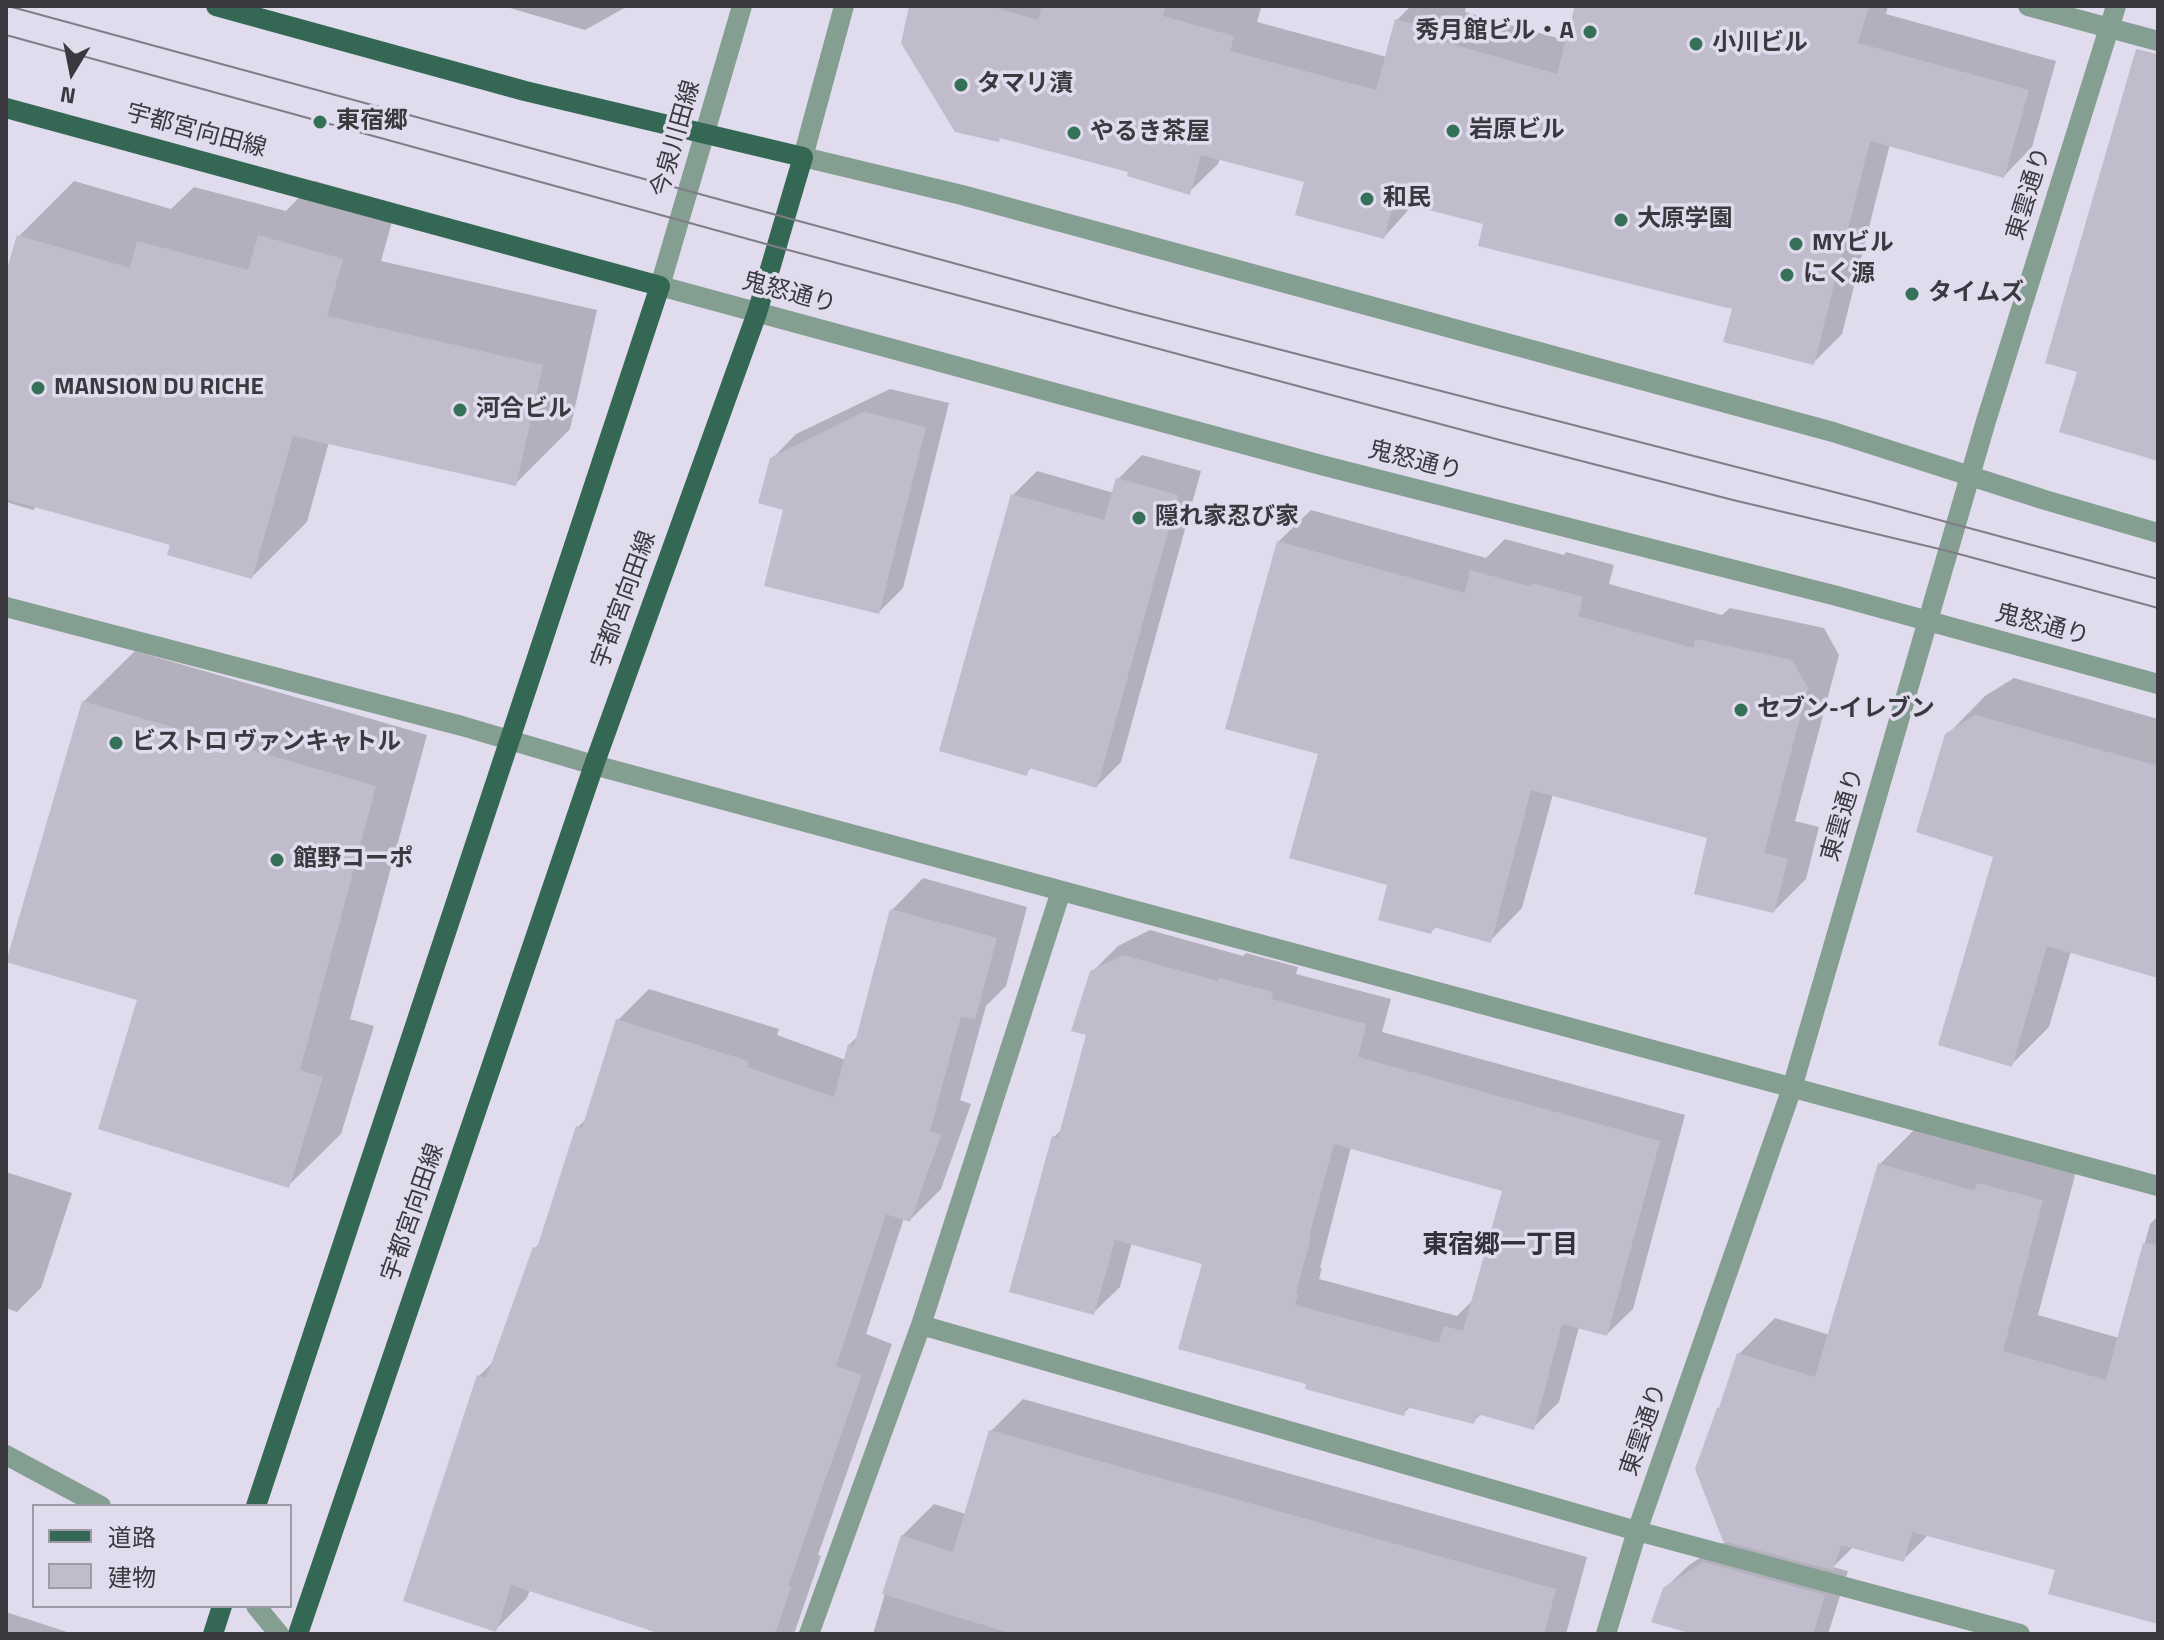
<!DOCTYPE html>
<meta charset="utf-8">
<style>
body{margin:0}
#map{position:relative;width:2164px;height:1640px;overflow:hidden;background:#e0dced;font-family:"Titillium Web","Noto Sans JP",sans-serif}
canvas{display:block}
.frame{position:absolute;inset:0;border:8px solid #3b393f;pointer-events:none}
.legend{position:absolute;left:32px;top:1504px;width:260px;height:104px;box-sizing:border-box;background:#e0dced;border:2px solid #9e9ba7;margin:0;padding:10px 14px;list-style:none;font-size:24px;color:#3b393f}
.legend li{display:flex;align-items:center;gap:16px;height:40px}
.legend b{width:40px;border:2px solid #9e9ba7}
.north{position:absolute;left:32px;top:32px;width:80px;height:80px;-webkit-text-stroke:6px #e0dced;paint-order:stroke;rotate:190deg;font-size:22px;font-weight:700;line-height:32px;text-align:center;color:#3b393f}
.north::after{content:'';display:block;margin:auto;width:28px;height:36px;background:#3b393f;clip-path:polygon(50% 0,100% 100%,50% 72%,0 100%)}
</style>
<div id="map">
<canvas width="2164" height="1640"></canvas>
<div class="frame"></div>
<ul class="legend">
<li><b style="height:10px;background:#346754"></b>道路</li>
<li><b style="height:22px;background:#c0bccc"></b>建物</li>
</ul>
<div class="north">N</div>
</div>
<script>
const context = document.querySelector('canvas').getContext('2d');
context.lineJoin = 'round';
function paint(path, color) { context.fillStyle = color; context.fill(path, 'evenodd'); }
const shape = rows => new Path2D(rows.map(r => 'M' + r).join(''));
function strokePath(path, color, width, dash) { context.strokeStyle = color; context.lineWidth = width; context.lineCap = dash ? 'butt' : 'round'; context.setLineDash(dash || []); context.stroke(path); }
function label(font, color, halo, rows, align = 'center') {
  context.font = font + ' "Titillium Web","Noto Sans JP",sans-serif'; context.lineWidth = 7; context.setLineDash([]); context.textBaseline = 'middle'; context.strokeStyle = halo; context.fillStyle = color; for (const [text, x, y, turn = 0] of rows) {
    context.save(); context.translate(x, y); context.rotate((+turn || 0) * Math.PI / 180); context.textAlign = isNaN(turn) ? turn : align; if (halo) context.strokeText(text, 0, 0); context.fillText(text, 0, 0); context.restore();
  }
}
paint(shape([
 [503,6,628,6,585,30],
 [911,6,1256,6,1261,8,1257,22,1387,57,1397,20,1411,6,1466,6,1465,12,1568,41,1577,6,1888,6,1886,14,2056,61,2032,147,2004,176,1890,144,1842,334,1813,363,1734,307,1486,223,1414,204,1384,237,1306,181,1220,158,1218,164,1189,192,1130,171],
 [74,181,171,209,194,187,286,211,315,181,397,204,381,261,597,310,570,429,515,484,329,442,307,522,252,577,173,543,37,506,33,510,6,502,6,280,19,236],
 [890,389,949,403,903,588,879,612,785,508,772,459,796,434],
 [1142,455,1201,471,1121,762,1097,786,1032,767,1026,773,1013,495,1037,471,1114,493,1118,479],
 [1311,510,1486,558,1505,539,1564,555,1566,552,1614,565,1609,584,1722,615,1730,608,1824,628,1839,655,1795,821,1819,827,1806,879,1774,911,1710,837,1553,794,1522,908,1490,941,1437,926,1431,932,1389,883,1320,753,1278,542],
 [135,651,427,735,350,1019,374,1026,341,1134,289,1185,140,999,83,702],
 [2014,678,2158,719,2158,976,2071,951,2049,1027,2012,1064,1995,855,1947,735,1985,696],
 [923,878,1027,907,1006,986,986,1006,960,1100,971,1104,941,1189,910,1220,904,1218,866,1334,892,1344,818,1555,821,1556,795,1631,792,1634,668,1634,530,1589,527,1598,495,1630,479,1376,495,1360,535,1248,541,1242,578,1127,587,1118,618,1020,649,989,779,1029,777,1035,846,1060,849,1045,858,1036,892,910],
 [1150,930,1243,956,1246,953,1298,967,1296,974,1391,999,1382,1032,1685,1115,1633,1309,1607,1334,1579,1327,1559,1402,1533,1428,1482,1413,1473,1422,1411,1406,1403,1414,1308,1382,1204,1263,1132,1242,1120,1287,1094,1312,1054,1137,1063,1128,1088,1034,1092,972,1118,946],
 [1351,1147,1504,1190,1472,1301,1457,1316,1319,1279,1322,1268,1320,1268],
 [1916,1128,2078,1164,2038,1315,2119,1338,2150,1224,2158,1216,2158,1622,2057,1568,1929,1534,1903,1560,1854,1546,1833,1567,1848,1571,1828,1634,1690,1634,1664,1589,1689,1565,1726,1541,1722,1405,1739,1354,1775,1318,1830,1335,1880,1164],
 [6,1172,72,1193,41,1288,17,1312,6,1308],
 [1023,1399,1587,1557,1566,1634,873,1634,902,1536,934,1504,966,1514,991,1431],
 [6,1612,73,1634,6,1634]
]), '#0003');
paint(shape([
 [909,6,989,6,1038,20,1042,6,1165,6,1163,16,1234,36,1230,51,1376,90,1395,19,1440,31,1437,40,1557,74,1575,6,1869,6,1858,43,2029,90,2004,178,1870,141,1814,365,1723,342,1732,309,1478,246,1483,224,1394,201,1384,239,1295,215,1304,182,1201,155,1190,195,1127,176,1128,172,1000,138,999,142,955,132,901,43],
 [2136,49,2158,54,2158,461,2059,432,2077,372,2045,363],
 [17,235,130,268,137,241,248,270,258,235,343,259,327,316,543,365,516,486,293,436,252,579,167,555,170,545,6,499,6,272],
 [864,412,926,427,879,614,764,586,783,510,758,503,770,458],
 [1116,478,1178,495,1097,788,1029,768,1027,776,939,751,1011,494,1104,520],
 [1277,541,1465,593,1470,570,1531,587,1532,583,1583,597,1578,616,1693,648,1696,639,1792,660,1808,688,1764,853,1788,859,1774,913,1694,894,1707,838,1531,790,1491,943,1433,927,1431,934,1378,920,1387,885,1289,858,1318,754,1225,729],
 [82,701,376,786,300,1070,323,1077,289,1188,98,1129,137,1000,6,962],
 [1975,715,2158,766,2158,978,2047,946,2012,1067,1938,1045,1993,857,1916,832,1945,734],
 [890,909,997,938,975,1020,961,1016,930,1131,941,1135,910,1222,886,1214,836,1366,862,1375,788,1586,791,1587,775,1634,661,1634,511,1585,496,1632,403,1601,477,1375,486,1378,533,1247,537,1248,576,1126,582,1128,616,1019,748,1061,747,1067,834,1097,848,1044,854,1046],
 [1123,955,1218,981,1219,978,1273,992,1271,999,1366,1024,1358,1057,1660,1141,1607,1336,1562,1324,1534,1430,1477,1414,1474,1424,1406,1407,1404,1416,1305,1389,1306,1384,1178,1349,1202,1264,1115,1240,1094,1315,1009,1292,1052,1136,1058,1138,1086,1035,1071,1031,1090,971],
 [1334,1144,1502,1191,1463,1331,1444,1326,1439,1343,1295,1305,1298,1294,1296,1293,1311,1237,1309,1236],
 [1878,1163,1975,1191,1977,1183,2043,1200,2003,1351,2106,1380,2143,1243,2158,1245,2158,1624,2048,1594,2055,1570,1912,1532,1904,1562,1841,1545,1833,1570,1723,1541,1695,1469,1717,1408,1719,1408,1737,1353,1815,1377],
 [989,1430,1556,1589,1544,1634,1013,1634,882,1594,901,1535,953,1552],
 [1703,1562,1825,1595,1813,1634,1692,1634,1651,1622,1663,1588]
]), '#c0bccc');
strokePath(shape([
 [742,6,660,286,1321,465,1837,596,2158,684],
 [844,6,803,157,962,195,1833,432,2045,500,2158,533],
 [2028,6,2158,41],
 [6,607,462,726,594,765,2158,1186],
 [921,1325,1637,1531,2020,1634],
 [6,1455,101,1506],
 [256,1606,279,1634],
 [809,1634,921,1325,1061,891],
 [1606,1634,1637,1531,1792,1088,1986,421,2116,6]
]), '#849e92', 20);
strokePath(shape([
 [216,6,525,91,803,157,757,313,594,765,298,1634],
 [6,108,660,286,256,1506],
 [213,1634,222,1606]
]), '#346754', 20);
strokePath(shape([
 [8,6,1126,310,1865,500,2158,579],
 [6,35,777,247,1500,440,1733,500,1948,551,2158,608]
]), '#807d88', 2);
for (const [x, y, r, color] of [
 [1590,32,8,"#357059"],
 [1696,44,8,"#357059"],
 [961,85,8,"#357059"],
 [320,122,8,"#357059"],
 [1453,131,8,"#357059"],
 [1074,133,8,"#357059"],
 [1367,199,8,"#357059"],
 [1621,220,8,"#357059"],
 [1796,244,8,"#357059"],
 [1787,275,8,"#357059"],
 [1912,294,8,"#357059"],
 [38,388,8,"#357059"],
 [460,410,8,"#357059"],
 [1139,518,8,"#357059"],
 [1741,710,8,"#357059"],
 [116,743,8,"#357059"],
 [277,860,8,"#357059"]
]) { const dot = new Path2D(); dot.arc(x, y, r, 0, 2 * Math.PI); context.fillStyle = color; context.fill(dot); strokePath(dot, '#e0dced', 3); }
label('bold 24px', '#3b393f', '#e0dced', [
 ["秀月館ビル・A",1574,32,"right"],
 ["小川ビル",1712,44],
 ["タマリ漬",977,85],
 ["東宿郷",336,122],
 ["岩原ビル",1469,131],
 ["やるき茶屋",1090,133],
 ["和民",1383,199],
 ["大原学園",1637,220],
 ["MYビル",1812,244],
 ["にく源",1803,275],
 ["タイムズ",1928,294],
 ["MANSION DU RICHE",54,388],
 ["河合ビル",476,410],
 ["隠れ家忍び家",1155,518],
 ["セブン-イレブン",1757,710],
 ["ビストロ ヴァンキャトル",132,743],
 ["館野コーポ",293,860]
], 'left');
label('24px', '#3b393f', '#e0dced', [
 ["宇都宮向田線",196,132,15],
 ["今泉川田線",677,139,-74],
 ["東雲通り",2030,194,-73],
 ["鬼怒通り",789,294,15],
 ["鬼怒通り",1415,462,14],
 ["宇都宮向田線",625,600,-70],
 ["鬼怒通り",2042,626,15],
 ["東雲通り",1844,815,-74],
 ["宇都宮向田線",414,1213,-71],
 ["東雲通り",1645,1430,-71]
]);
label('bold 26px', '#33303c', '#e0dced', [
 ["東宿郷一丁目",1500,1247]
]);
</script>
